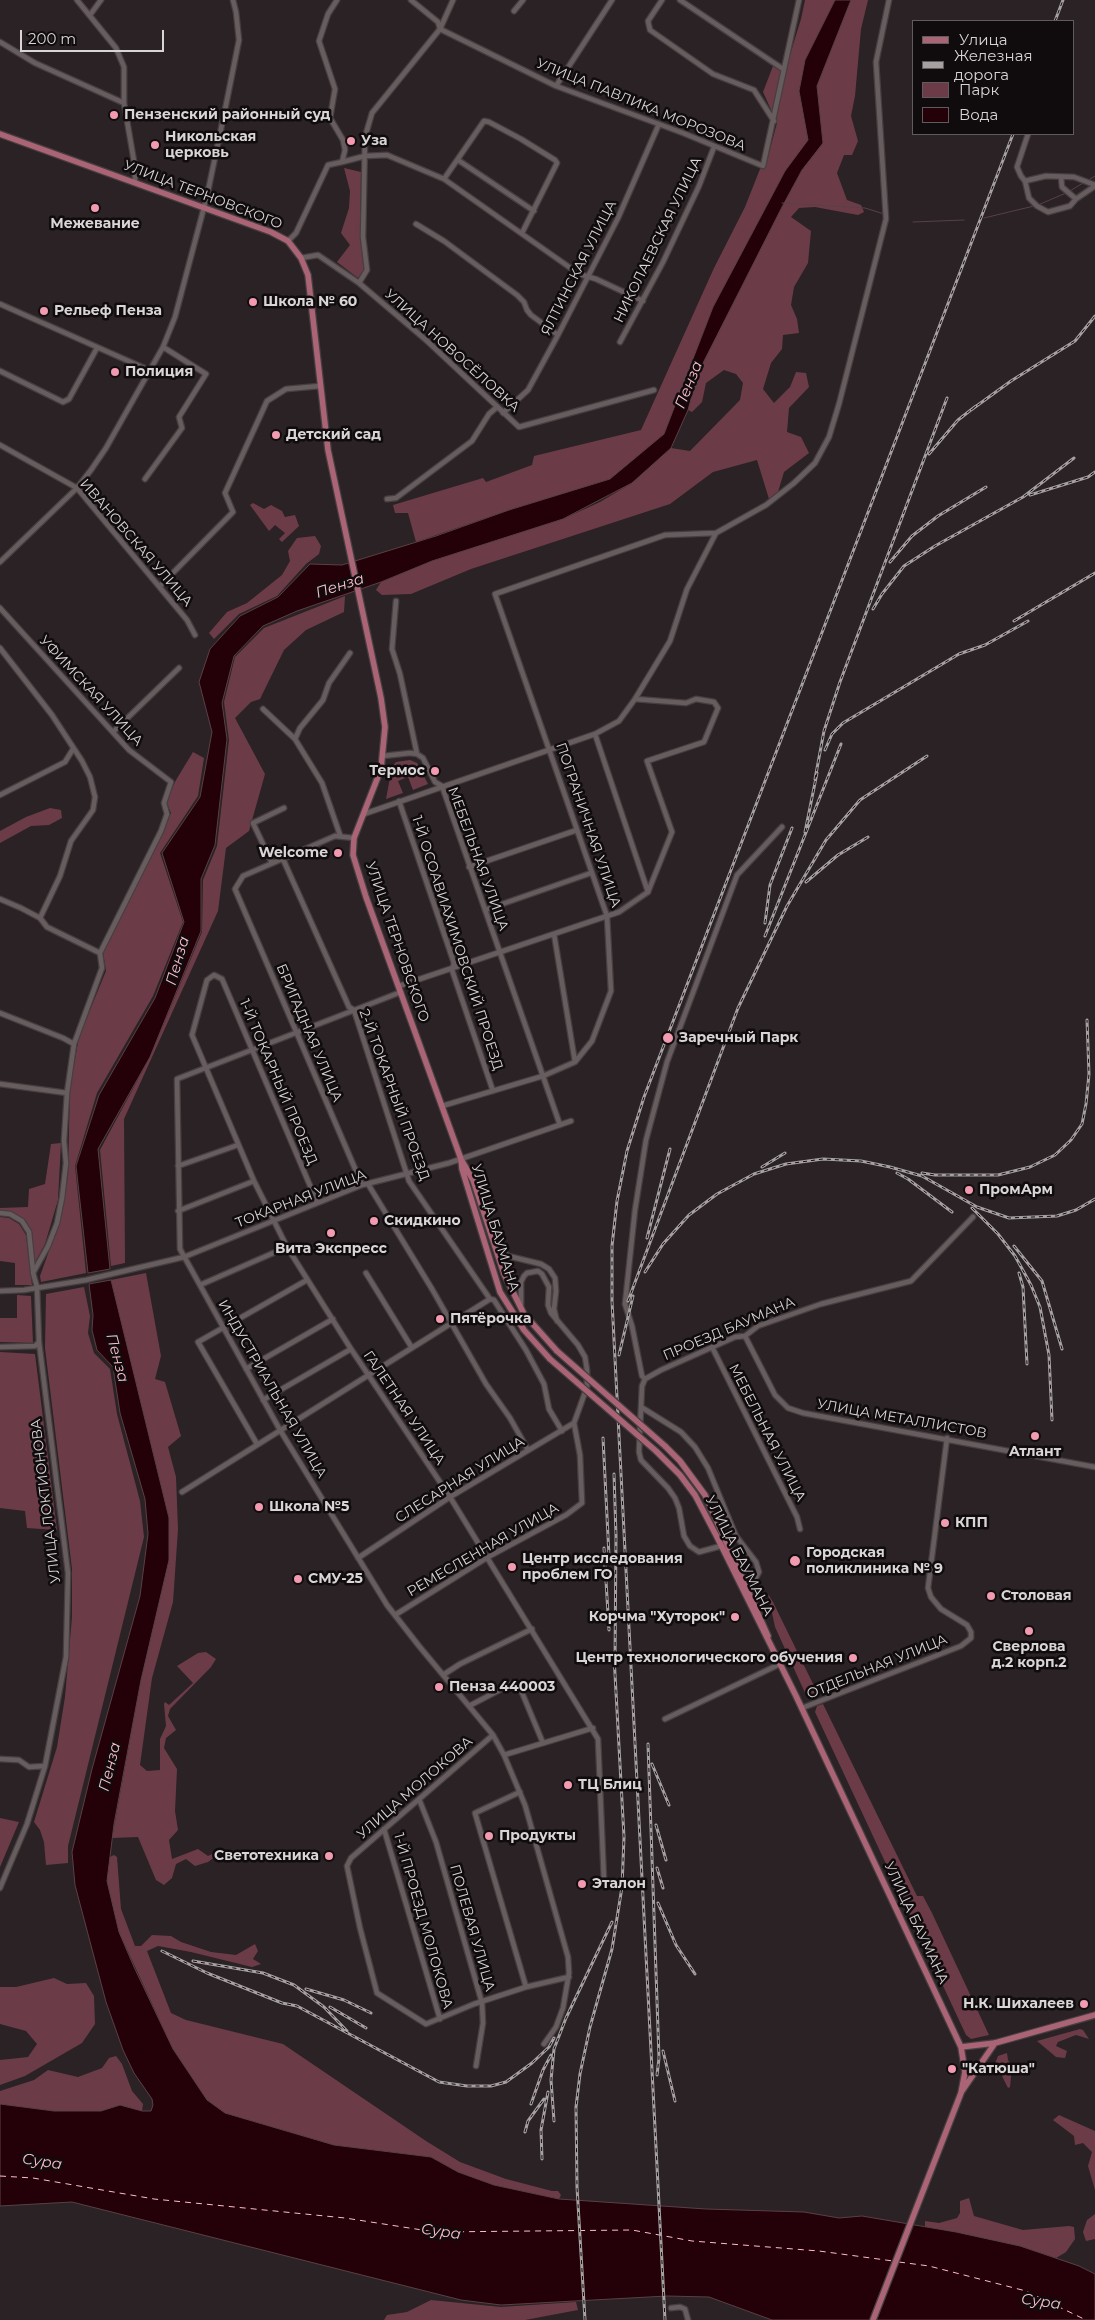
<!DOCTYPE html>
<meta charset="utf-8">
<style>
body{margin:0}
#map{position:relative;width:1095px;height:2320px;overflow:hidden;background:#2a2224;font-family:Montserrat,sans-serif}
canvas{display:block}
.legend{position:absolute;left:912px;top:20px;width:162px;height:115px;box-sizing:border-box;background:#100c0d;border:1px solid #605c5d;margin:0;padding:6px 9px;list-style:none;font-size:15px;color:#d9d4d5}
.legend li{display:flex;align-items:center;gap:10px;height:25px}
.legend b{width:25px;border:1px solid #605c5d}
.scale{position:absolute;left:20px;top:30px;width:144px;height:22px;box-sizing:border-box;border:2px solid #d9d4d5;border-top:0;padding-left:6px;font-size:15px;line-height:18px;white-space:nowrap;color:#d9d4d5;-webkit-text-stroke:4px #100c0d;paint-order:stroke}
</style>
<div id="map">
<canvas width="1095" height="2320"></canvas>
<ul class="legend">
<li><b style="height:6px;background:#ab6376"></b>Улица</li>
<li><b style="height:6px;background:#a6a0a1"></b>Железная дорога</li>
<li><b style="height:14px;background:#6b3c48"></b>Парк</li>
<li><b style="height:14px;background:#240009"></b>Вода</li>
</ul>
<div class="scale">200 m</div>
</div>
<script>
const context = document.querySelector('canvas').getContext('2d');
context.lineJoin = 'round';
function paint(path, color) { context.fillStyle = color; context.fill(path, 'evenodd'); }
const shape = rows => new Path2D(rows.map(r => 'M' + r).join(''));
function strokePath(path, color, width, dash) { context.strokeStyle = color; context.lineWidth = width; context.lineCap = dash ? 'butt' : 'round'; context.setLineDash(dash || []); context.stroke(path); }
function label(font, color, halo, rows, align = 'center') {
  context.font = font + ' Montserrat,sans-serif'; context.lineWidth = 5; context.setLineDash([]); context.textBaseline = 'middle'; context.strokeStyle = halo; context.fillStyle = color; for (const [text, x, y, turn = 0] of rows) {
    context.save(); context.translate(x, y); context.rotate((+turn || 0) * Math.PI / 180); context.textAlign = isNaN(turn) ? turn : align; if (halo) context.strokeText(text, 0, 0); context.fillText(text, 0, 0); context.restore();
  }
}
paint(shape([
 [805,0,835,0,805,60,799,91,808,140,785,171,713,307,664,434,610,479,509,510,416,542,408,513,395,513,393,505,483,478,486,482,532,465,534,456,641,430,714,268,745,207,760,169,765,168,777,123,763,92,773,66,785,71,801,19],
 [851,0,868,0,861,29,855,96,851,116,858,141,852,155,844,155,837,173,847,200,861,205,864,212,858,215,815,207,799,208,791,217,811,231,808,263,794,287,791,305,797,319,799,333,783,335,782,349,771,363,763,389,774,403,790,387,796,372,806,373,809,387,789,408,787,432,801,437,809,453,784,472,778,492,769,499,757,460,713,472,670,504,471,569,411,594,382,595,376,590,381,582,432,561,563,519,600,502,632,483,671,448,690,451,740,400,743,383,736,374,724,370,706,383,702,402,692,412,688,410,698,373,782,207,802,170,823,143,817,86],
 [344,168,361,172,360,237,365,269,358,278,337,262,350,245,341,233,349,208,350,191],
 [253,503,264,509,271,505,282,511,285,517,295,515,299,526,282,542,279,539,285,533,275,525,269,531,250,505],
 [315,536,321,546,319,554,306,564,277,596,239,614,214,639,209,633,227,612,247,603,282,575,290,561,288,551,297,538],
 [345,596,344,612,306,630,284,650,260,699,251,702,235,718,265,774,249,831,226,848,218,911,124,1119,125,1263,111,1266,100,1150,150,1057,202,932,203,880,217,846,229,740,224,702,235,657,264,628],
 [193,752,204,758,198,796,160,853,183,922,153,996,97,1093,75,1166,86,1273,41,1282,40,1276,59,1223,68,1176,70,1086,79,1037,106,971,103,953,171,813,166,801,176,780],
 [410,760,417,763,428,784,413,790,408,777,398,781,403,793,386,799,392,767,396,762],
 [50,808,61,810,62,818,49,825,31,826,0,843,0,831,26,817],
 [61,1143,58,1200,45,1244,34,1264,32,1232,26,1221,11,1213,0,1210,0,1208,28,1207,29,1189,45,1184,51,1144],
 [0,1217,9,1218,19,1224,26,1235,32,1285,15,1285,15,1263,0,1261],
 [146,1273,161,1356,155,1379,165,1382,181,1436,168,1447,176,1477,178,1529,173,1602,152,1678,140,1765,147,1771,160,1770,160,1739,166,1726,164,1704,165,1702,169,1705,193,1683,177,1666,198,1653,206,1652,216,1659,211,1667,170,1709,168,1716,176,1730,166,1738,164,1748,177,1769,175,1811,178,1830,169,1840,172,1859,198,1849,208,1856,218,1851,220,1853,208,1862,195,1866,186,1859,176,1864,172,1878,164,1885,156,1880,138,1837,112,1838,141,1680,169,1560,169,1518,111,1280],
 [84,1287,90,1316,88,1333,94,1353,110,1369,117,1414,140,1501,144,1537,68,1846,68,1863,46,1865,44,1842,40,1830,34,1822,57,1747,65,1697,72,1617,72,1569,45,1348,46,1294],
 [17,1295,31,1296,33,1343,0,1342,0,1318,17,1318],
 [0,1352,35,1354,57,1530,27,1528,25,1511,0,1508],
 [768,1594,773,1602,818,1694,806,1695,775,1627],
 [823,1704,917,1896,923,1896,932,1913,989,2035,971,2039,966,2035,815,1712,817,1706],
 [0,1818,19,1822,0,1867],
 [114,1855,117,1857,121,1909,135,1946,141,1946,152,1935,171,1936,181,1942,211,1952,236,1955,255,1944,258,1951,253,1959,261,1964,252,1967,191,1952,158,1946,147,1951,171,2013,186,2020,283,2044,426,2141,460,2162,506,2179,552,2191,558,2191,561,2195,559,2199,494,2185,458,2172,431,2157,334,2145,225,2113,207,2100,173,2049,119,1932,107,1881,110,1857],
 [54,1978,67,1984,86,1983,94,1996,95,2024,82,2043,25,2076,0,2085,0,2060,28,2057,37,2044,26,2031,0,2024,0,1987,16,1987],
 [1080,2029,1083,2030,1089,2039,1076,2035,1058,2042,1056,2046,1067,2051,1065,2058,1056,2057,1037,2041],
 [1007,2053,1008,2060,1012,2066,1010,2087,1008,2088,999,2070,994,2066,998,2056],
 [116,2056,122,2064,132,2091,143,2104,142,2111,120,2105,101,2111,54,2111,0,2104,0,2091,34,2080,48,2070,78,2077,102,2068,109,2058],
 [1059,2115,1095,2131,1095,2190,1088,2166,1092,2152,1083,2143,1075,2145,1074,2136,1053,2120],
 [969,2198,974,2216,1023,2230,1069,2226,1074,2227,1075,2239,1066,2252,1056,2258,1020,2246,925,2227,925,2221,939,2223,957,2218,960,2213,960,2201],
 [1095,2214,1095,2239,1086,2241,1083,2232,1087,2220],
 [431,2300,501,2307,576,2302,578,2310,525,2320,384,2320,387,2315,407,2312]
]), '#6b3c48');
const water = shape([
 [835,0,851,0,817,86,823,143,802,170,782,207,698,373,688,410,671,448,632,483,563,519,432,561,381,582,297,611,263,626,234,656,222,703,227,739,215,845,201,879,201,931,150,1057,98,1149,110,1269,88,1273,76,1166,99,1095,155,998,184,922,162,853,200,797,212,732,199,682,210,649,240,616,278,597,310,564,342,565,436,536,509,510,610,479,664,434,713,307,785,171,808,140,799,91,805,60,835,0],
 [111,1280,169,1518,169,1560,141,1680,114,1824,107,1881,119,1932,134,1967,173,2049,207,2100,225,2113,334,2145,431,2157,458,2172,494,2185,559,2199,706,2209,804,2212,839,2218,862,2216,956,2232,1020,2246,1079,2266,1095,2274,1095,2320,772,2320,709,2297,667,2296,501,2305,461,2300,72,2202,0,2206,0,2104,54,2111,101,2111,120,2105,142,2111,151,2111,153,2105,152,2099,134,2073,123,2050,106,2002,75,1885,72,1852,92,1769,140,1596,148,1534,145,1499,120,1413,113,1367,97,1350,92,1330,93,1315,89,1284,111,1280]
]);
paint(water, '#240009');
strokePath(water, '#5a4046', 1);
strokePath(shape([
 [1087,181,1095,176],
 [1070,191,1083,183],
 [782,203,865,208,884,214],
 [1038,205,1066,193],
 [984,218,1034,206],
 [913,222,964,220]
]), '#5a4046', 1);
strokePath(shape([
 [0,2176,33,2178,154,2199,345,2218,435,2232,632,2230,692,2241,819,2251,893,2261],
 [899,2262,929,2266,1026,2291,1086,2320]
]), '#febecc', 1, [6, 5]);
const minor = shape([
 [77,0,116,48,124,67,124,103,135,167,135,182],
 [411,0,438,22,440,29,556,86,683,133,763,166,799,0],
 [662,0,648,21,650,30,713,74,754,90,774,121],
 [680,0,783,69],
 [514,11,523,0],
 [90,15,101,0],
 [0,42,35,63,124,103],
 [556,86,612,0],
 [1028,134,1017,167,1021,176,1025,181,1029,198,1037,206,1048,212,1070,206,1076,199,1095,186],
 [458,160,534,211],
 [342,162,365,156,387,155,444,179,579,274,596,279,643,301],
 [1061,177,1062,187,1076,199],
 [444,179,484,121,489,122,521,139,555,160,557,163,522,233],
 [1025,181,1046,176,1074,177,1095,185],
 [416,224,444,241,517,295,524,302,527,310,531,315,558,335],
 [288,241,296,233,328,165,342,162,345,150,343,140,330,118,335,89,319,41,328,14,337,0],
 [301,258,318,255,359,283,426,340,519,427,654,390],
 [359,283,367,270,363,237,365,137,372,113,440,29,453,0],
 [0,304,151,371],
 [620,342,663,262,699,186,714,147],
 [0,371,63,402,69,399,97,348],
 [503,413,528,390,558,335,618,218,659,124],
 [0,445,77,488,187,620,195,635],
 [145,479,182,428,179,417,206,374,163,347],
 [387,499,396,498,472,441,489,414,497,407],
 [0,562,77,488,91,470,106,448,163,347,175,317,207,196,227,100,239,40,236,12,233,0],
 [160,586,233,512,225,493,267,401,286,389,320,386],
 [396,601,392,649,400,674,417,754,423,758,435,782,442,786,560,1125],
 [0,608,129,750,171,782,164,803,167,814,161,831,100,953,102,968,74,1044,67,1093,64,1141,66,1163,62,1198,57,1223,48,1246,33,1273,37,1287,39,1342,68,1573,66,1657,45,1766,27,1824,0,1888],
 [0,648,52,715,82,761,90,777,95,797,93,810,71,841,60,876,40,918],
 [635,699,686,703,696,699,714,702,718,708,704,742,647,761,672,832,648,892],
 [263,709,295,739,322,783,340,835],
 [113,732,179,668],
 [595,734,648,892],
 [295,739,300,728,323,700,329,683,350,653],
 [383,756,410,753,417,754],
 [0,795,65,762,73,749],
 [399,801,454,963,452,970,493,1091],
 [364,814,595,734,619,721,635,699,670,641,687,589,716,533],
 [354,838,335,836,243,876,235,889,362,1185],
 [283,859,349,1007,354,1010,409,1181,490,1299,494,1300,526,1350,544,1384,549,1409,562,1431],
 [272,863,253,823,284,808],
 [469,867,577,830],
 [0,899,21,908,40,918,47,927,100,953],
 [485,910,591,873],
 [554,934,575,1062],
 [399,986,619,912,648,892],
 [401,992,177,1079,180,1249,280,1430,387,1605,419,1646,493,1735,504,1755,525,1805,568,1957,569,1973,563,2008,556,2027,544,2044],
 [0,1013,63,1038,74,1044],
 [0,1084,67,1093],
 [442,1106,543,1076,575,1062,592,1041,611,991,607,916,495,594,665,535,716,533,766,505,794,483,815,463,829,437,839,404,886,219,876,62,889,0],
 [178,1166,238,1145],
 [368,1184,432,1289,486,1384,510,1418,528,1450],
 [317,1202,222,979,214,975,207,980,192,1035,254,1181,287,1247,351,1349,450,1497,598,1739,604,1881],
 [178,1211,254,1181],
 [0,1213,10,1214,22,1221,29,1232,33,1271],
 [495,1242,508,1256,541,1264,549,1269,555,1278,556,1291,554,1309,557,1321],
 [366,1273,412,1348],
 [200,1285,287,1247],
 [0,1291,24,1290,86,1280,184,1257,362,1185,449,1163,571,1121],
 [521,1305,521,1282,524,1276,527,1273,538,1271,542,1274,549,1287,548,1305,551,1313,578,1345,585,1357,587,1370,587,1387,574,1423],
 [745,1336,775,1395,788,1408,803,1413,1095,1467],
 [0,1347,35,1346,39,1342],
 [712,1347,797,1517,800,1529],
 [246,1369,333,1319],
 [645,1379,642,1376,632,1326,625,1304,635,1210,646,1140,667,1062,737,875,782,827],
 [263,1400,351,1349],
 [641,1407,639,1452,641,1460,668,1488,675,1498,679,1508,684,1536,690,1546,699,1552,721,1546],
 [257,1444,198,1342,307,1280],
 [182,1492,490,1299],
 [358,1558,450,1497,574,1423],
 [746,1585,754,1581,759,1572,756,1562,736,1536,708,1468,695,1447,681,1432,641,1407,642,1386,645,1379,661,1370,735,1337,745,1336,758,1326,821,1304,911,1281,973,1217],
 [395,1615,488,1557,566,1515,582,1503,580,1455,574,1423],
 [443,1675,460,1664,532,1629],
 [469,1706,515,1682,518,1683,543,1743],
 [802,1708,961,1646,971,1638,971,1632,967,1625,941,1609,931,1597,928,1588,947,1438],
 [665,1719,780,1664],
 [493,1735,351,1858,347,1866,360,1928,377,1993,426,2024,474,2004,526,1987,569,1977],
 [504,1755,593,1728],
 [0,1759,19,1760,29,1767,45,1766],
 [520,1792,475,1813,526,1987],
 [419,1799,436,1842,482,2003,483,2023,476,2066],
 [384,1829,440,2019],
 [671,2308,680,2307,685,2309,688,2320]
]);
const major = shape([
 [0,134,271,232,288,241,301,258,308,275,328,450,381,698,385,727,381,769,354,838,353,855,366,897,461,1159,462,1169,500,1292,524,1330,550,1359],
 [462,1161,473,1180,504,1274,524,1314,557,1351],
 [665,1446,680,1461,705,1495,768,1636],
 [656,1451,680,1475,695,1495,717,1537,796,1696,961,2047,965,2072,961,2093,873,2320],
 [961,2047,995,2043,1095,2015],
 [962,2091,995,2043]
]);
strokePath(minor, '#463f41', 7);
strokePath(major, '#463f41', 8);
strokePath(minor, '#675d5f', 4.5);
strokePath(major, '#ab6376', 5.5);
const rail = shape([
 [1055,21,1063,0],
 [971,410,1011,381,1075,341,1095,316],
 [929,454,958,420,976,406],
 [1030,495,1088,477,1095,472],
 [890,562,912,536,938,516,986,487],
 [873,609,882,594,904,566,935,546,1023,497,1074,458],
 [1014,621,1095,573],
 [825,750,832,734,843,723,959,654,985,645,1028,621],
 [815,779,824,731,840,682,947,398],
 [805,832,817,773],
 [806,882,838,855,868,837],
 [765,923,770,885,792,828],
 [765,936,841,744],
 [762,1167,785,1153],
 [897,1173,908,1179,952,1212],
 [922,1173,935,1175,998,1175,1030,1167,1055,1155,1071,1140,1082,1124,1086,1104,1089,1074,1087,1020],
 [972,1208,998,1234,1015,1256,1031,1285,1040,1307,1049,1355,1052,1420],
 [647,1238,670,1149],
 [1014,1246,1042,1281,1062,1349],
 [645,1272,663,1244,689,1215,717,1194,754,1174,786,1164,823,1159,861,1161,890,1167,922,1176,977,1207,1009,1218,1057,1216,1076,1210,1095,1199],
 [1019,1273,1023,1287,1027,1364],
 [628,1301,738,1008,787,906,826,840,860,800,927,756],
 [619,1355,633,1296],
 [603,1438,609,1556],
 [614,1474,616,1536,615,1662],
 [604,1548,609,1630],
 [648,1744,659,2058,657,2075],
 [652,1764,669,1805],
 [656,1825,666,1860],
 [657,1868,663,1888],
 [658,1903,676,1945,695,1974],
 [162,1951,207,1973,282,2003,297,2006,439,2082,467,2086,491,2086,506,2082,532,2063,549,2047,554,2038],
 [193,1961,263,1973,294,1985,324,2007,347,2031],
 [306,1989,344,2000,371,2013],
 [330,2007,366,2028],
 [663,2051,675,2101],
 [531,2104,543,2070,551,2055],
 [554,2121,551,2080,554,2049,566,2018,612,1922],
 [525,2132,528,2121,544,2099],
 [542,2159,541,2130,548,2092],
 [585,2320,577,2187,576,2107,580,2074,590,2027,612,1949,622,1887,624,1837,614,1656],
 [665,2320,612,1301,612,1246,617,1201,627,1151,644,1097,1013,134]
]);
strokePath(rail, '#a6a0a1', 3);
strokePath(rail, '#100c0d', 1, [4]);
const majorBridge = shape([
 [557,1351,665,1446],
 [550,1359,656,1451]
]);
strokePath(majorBridge, '#463f41', 8, []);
strokePath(majorBridge, '#ab6376', 5.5);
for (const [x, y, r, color] of [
 [114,115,5,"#f29aaf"],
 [351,141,5,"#f29aaf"],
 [155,145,5,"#f29aaf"],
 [95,208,5,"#f29aaf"],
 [253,302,5,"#f29aaf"],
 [44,311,5,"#f29aaf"],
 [115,372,5,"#f29aaf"],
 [276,435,5,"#f29aaf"],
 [435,771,5,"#f29aaf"],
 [338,853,5,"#f29aaf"],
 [668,1038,6,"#f29aaf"],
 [969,1190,5,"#f29aaf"],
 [374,1221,5,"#f29aaf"],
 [331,1233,5,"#f29aaf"],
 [440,1319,5,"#f29aaf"],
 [1035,1436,5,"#f29aaf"],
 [259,1507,5,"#f29aaf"],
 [945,1523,5,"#f29aaf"],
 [795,1561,6,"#f29aaf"],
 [512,1567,5,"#f29aaf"],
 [298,1579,5,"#f29aaf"],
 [991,1596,5,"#f29aaf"],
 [735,1617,5,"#f29aaf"],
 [1029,1631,5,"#f29aaf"],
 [853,1658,5,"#f29aaf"],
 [439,1687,5,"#f29aaf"],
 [568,1785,5,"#f29aaf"],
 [489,1836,5,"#f29aaf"],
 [329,1856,5,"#f29aaf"],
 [582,1884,5,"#f29aaf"],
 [1084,2004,5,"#f29aaf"],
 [952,2069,5,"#f29aaf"]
]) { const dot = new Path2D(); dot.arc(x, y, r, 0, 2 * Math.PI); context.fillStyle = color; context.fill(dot); strokePath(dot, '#100c0d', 2); }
label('14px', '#d9d4d5', '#100c0d', [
 ["УЛИЦА ПАВЛИКА МОРОЗОВА",641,105,22],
 ["УЛИЦА ТЕРНОВСКОГО",203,195,21],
 ["НИКОЛАЕВСКАЯ УЛИЦА",658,240,-64],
 ["ЯЛТИНСКАЯ УЛИЦА",579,268,-63],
 ["УЛИЦА НОВОСЁЛОВКА",452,351,42],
 ["ИВАНОВСКАЯ УЛИЦА",136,543,49],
 ["УФИМСКАЯ УЛИЦА",91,691,47],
 ["ПОГРАНИЧНАЯ УЛИЦА",588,825,71],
 ["МЕБЕЛЬНАЯ УЛИЦА",478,859,70],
 ["УЛИЦА ТЕРНОВСКОГО",397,942,71],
 ["1-Й ОСОАВИАХИМОВСКИЙ ПРОЕЗД",457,943,72],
 ["БРИГАДНАЯ УЛИЦА",309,1033,67],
 ["1-Й ТОКАРНЫЙ ПРОЕЗД",278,1082,67],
 ["2-Й ТОКАРНЫЙ ПРОЕЗД",394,1095,70],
 ["ТОКАРНАЯ УЛИЦА",301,1199,-21],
 ["УЛИЦА БАУМАНА",495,1228,73],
 ["ПРОЕЗД БАУМАНА",729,1329,-23],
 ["ИНДУСТРИАЛЬНАЯ УЛИЦА",272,1389,60],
 ["ГАЛЕТНАЯ УЛИЦА",404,1408,56],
 ["УЛИЦА МЕТАЛЛИСТОВ",902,1419,10],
 ["МЕБЕЛЬНАЯ УЛИЦА",767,1433,63],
 ["СЛЕСАРНАЯ УЛИЦА",460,1480,-32],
 ["УЛИЦА ЛОКТИОНОВА",46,1501,-97],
 ["РЕМЕСЛЕННАЯ УЛИЦА",483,1550,-30],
 ["УЛИЦА БАУМАНА",739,1556,63],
 ["ОТДЕЛЬНАЯ УЛИЦА",877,1667,-22],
 ["УЛИЦА МОЛОКОВА",415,1788,-41],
 ["1-Й ПРОЕЗД МОЛОКОВА",423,1921,74],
 ["УЛИЦА БАУМАНА",916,1923,65],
 ["ПОЛЕВАЯ УЛИЦА",472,1928,74]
]);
label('bold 14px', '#d9d4d5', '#100c0d', [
 ["Пензенский районный суд",124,115],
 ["Никольская",165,137],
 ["церковь",165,153],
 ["Уза",361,141],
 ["Межевание",95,224,"center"],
 ["Школа № 60",263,302],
 ["Рельеф Пенза",54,311],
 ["Полиция",125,372],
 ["Детский сад",286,435],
 ["Термос",425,771,"right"],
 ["Welcome",328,853,"right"],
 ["Заречный Парк",679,1038],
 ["ПромАрм",979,1190],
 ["Скидкино",384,1221],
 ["Вита Экспресс",331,1249,"center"],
 ["Пятёрочка",450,1319],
 ["Атлант",1035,1452,"center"],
 ["Школа №5",269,1507],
 ["КПП",955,1523],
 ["Городская",806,1553],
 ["поликлиника № 9",806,1569],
 ["Центр исследования",522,1559],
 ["проблем ГО",522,1575],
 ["СМУ-25",308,1579],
 ["Столовая",1001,1596],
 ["Корчма \"Хуторок\"",725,1617,"right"],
 ["Сверлова",1029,1647,"center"],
 ["д.2 корп.2",1029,1663,"center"],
 ["Центр технологического обучения",843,1658,"right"],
 ["Пенза 440003",449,1687],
 ["ТЦ Блиц",578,1785],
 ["Продукты",499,1836],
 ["Светотехника",319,1856,"right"],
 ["Эталон",592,1884],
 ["Н.К. Шихалеев",1074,2004,"right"],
 ["\"Катюша\"",962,2069]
], 'left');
label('italic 15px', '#febecc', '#100c0d', [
 ["Пенза",689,385,-68],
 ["Пенза",340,586,-18],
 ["Пенза",178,961,-74],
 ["Пенза",117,1358,75],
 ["Пенза",110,1767,-76],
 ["Сура",42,2162,9],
 ["Сура",441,2232,8],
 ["Сура",1041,2302,8]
]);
</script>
